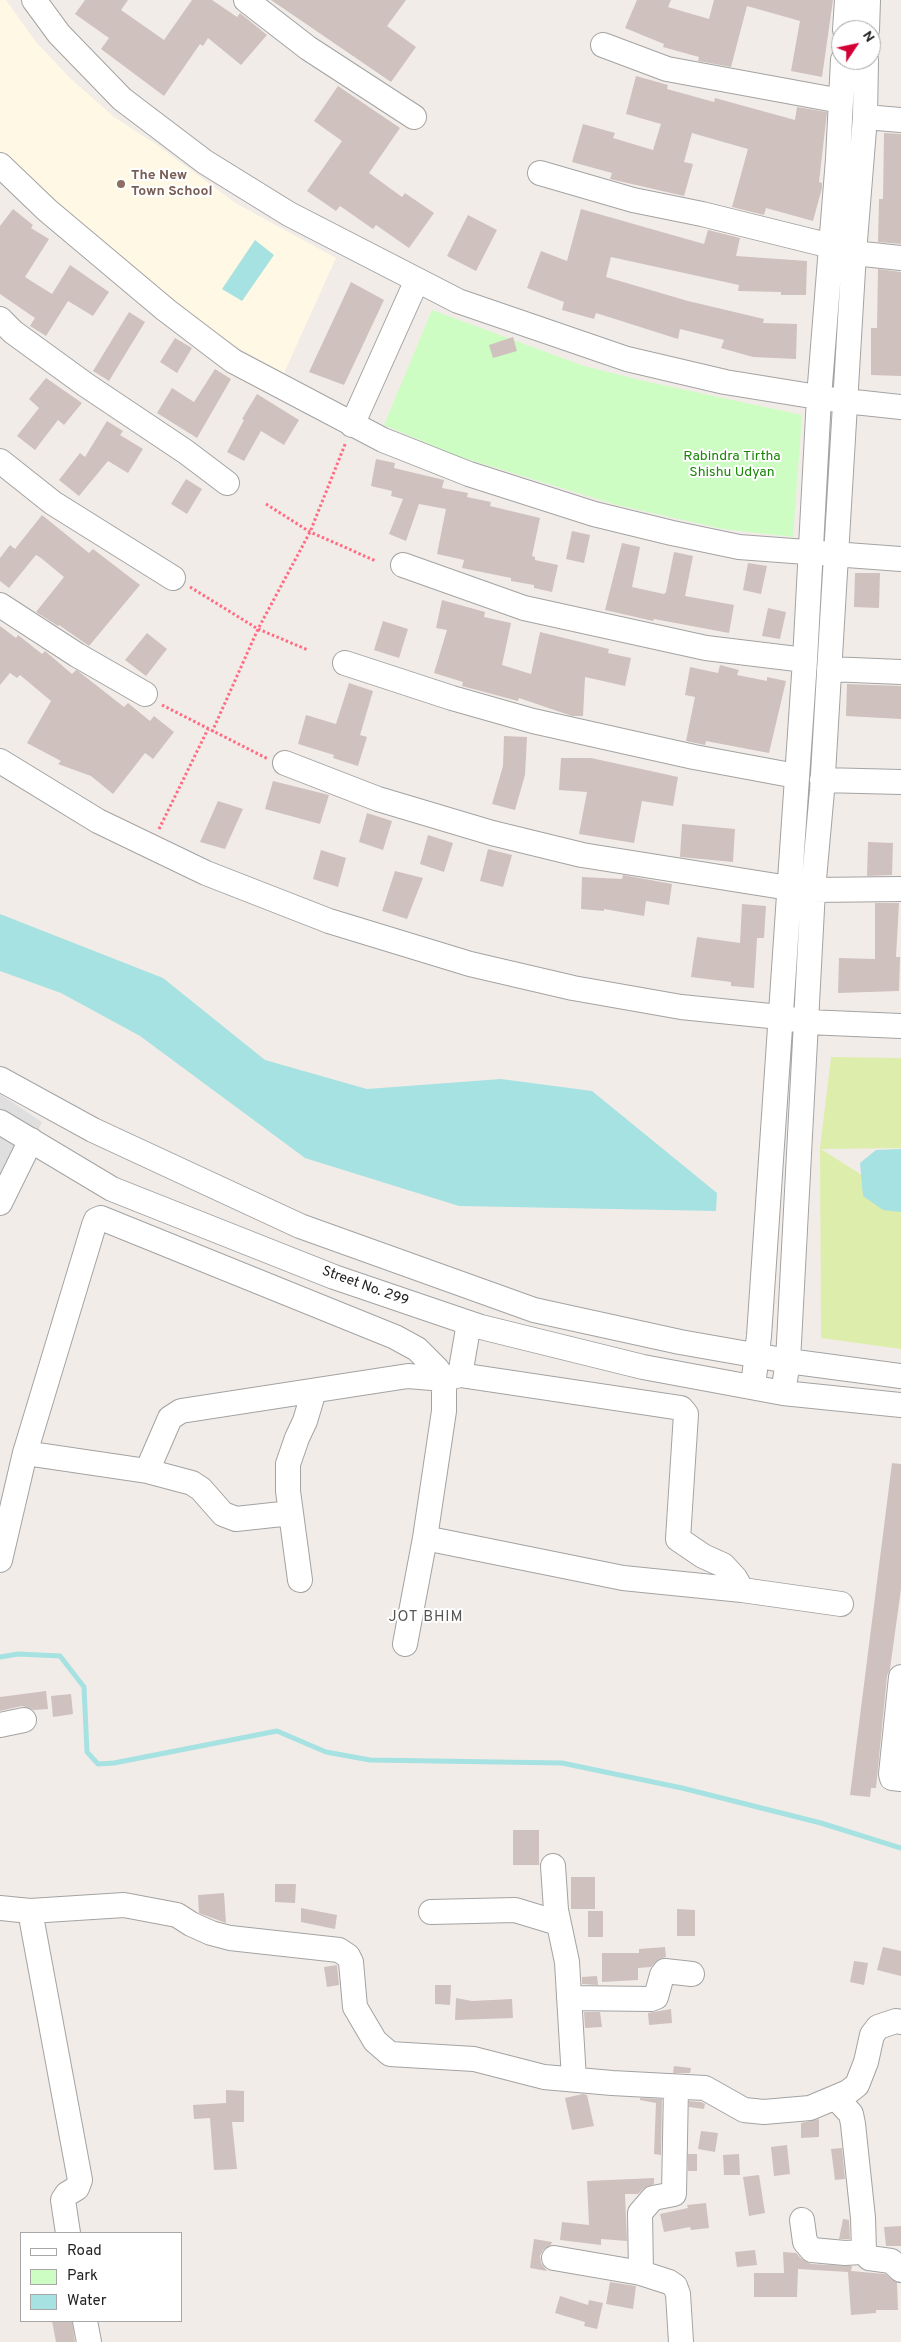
<!DOCTYPE html>
<style>
body{margin:0}
#map{position:relative;width:901px;height:2342px;overflow:hidden;background:#f2ece8;font-family:Overpass,sans-serif}
canvas{display:block}
.legend{position:absolute;left:20px;top:2232px;width:162px;height:90px;box-sizing:border-box;background:#fff;border:1px solid #a7a7a7;margin:0;padding:6px 9px;list-style:none;font-size:15px;color:#222}
.legend li{display:flex;align-items:center;gap:10px;height:25px}
.legend b{width:25px;border:1px solid #a7a7a7}
.north{position:absolute;left:831px;top:20px;width:50px;height:50px;box-sizing:border-box;background:#fff;border:1px solid #a7a7a7;border-radius:50%;rotate:56deg;font-size:14px;font-weight:700;line-height:20px;text-align:center;color:#222}
.north::after{content:'';display:block;margin:auto;width:18px;height:22px;background:#d30035;clip-path:polygon(50% 0,100% 100%,50% 72%,0 100%)}
</style>
<div id="map">
<canvas width="901" height="2342"></canvas>
<ul class="legend">
<li><b style="height:6px;background:#fff"></b>Road</li>
<li><b style="height:14px;background:#cefdc4"></b>Park</li>
<li><b style="height:14px;background:#a6e2e1"></b>Water</li>
</ul>
<div class="north">N</div>
</div>
<script>
const context = document.querySelector('canvas').getContext('2d');
context.lineJoin = 'round';
function paint(path, color) { context.fillStyle = color; context.fill(path, 'evenodd'); }
const shape = rows => new Path2D(rows.map(r => 'M' + r).join(''));
function strokePath(path, color, width, dash) { context.strokeStyle = color; context.lineWidth = width; context.lineCap = dash ? 'butt' : 'round'; context.setLineDash(dash || []); context.stroke(path); }
function label(font, color, halo, rows, align = 'center') {
  context.font = font + ' Overpass,sans-serif'; context.lineWidth = 4; context.setLineDash([]); context.textBaseline = 'middle'; context.strokeStyle = halo; context.fillStyle = color; for (const [text, x, y, turn = 0] of rows) {
    context.save(); context.translate(x, y); context.rotate((+turn || 0) * Math.PI / 180); context.textAlign = isNaN(turn) ? turn : align; if (halo) context.strokeText(text, 0, 0); context.fillText(text, 0, 0); context.restore();
  }
}
paint(shape([
 [0,1094,42,1122,0,1208]
]), '#e0dfdf');
paint(shape([
 [0,0,6,0,36,42,71,79,114,117,157,145,237,204,336,258,284,373,242,350,185,312,45,196,0,151]
]), '#fff8e4');
paint(shape([
 [831,1057,901,1058,901,1148,821,1149,901,1200,901,1349,821,1338,820,1148]
]), '#ddeeac');
paint(shape([
 [432,310,584,366,644,381,802,415,793,537,723,529,617,505,457,456,384,425]
]), '#cefdc4');
paint(shape([
 [255,240,274,255,242,301,222,289],
 [0,914,163,978,265,1060,367,1089,501,1079,592,1091,717,1193,716,1211,459,1206,305,1158,140,1036,61,993,0,971],
 [901,1149,901,1212,883,1210,863,1196,860,1163,876,1150]
]), '#a6e2e1');
strokePath(shape([
 [0,1657,18,1654,60,1656,84,1687,87,1752,98,1764,114,1763,277,1731,326,1752,370,1760,562,1763,682,1788,821,1823,901,1848]
]), '#a6e2e1', 5);
paint(shape([
 [85,0,128,0,121,10,164,40,192,0,212,0,237,17,240,13,267,35,241,65,208,38,203,46,200,44,164,96,101,49,109,38,75,14],
 [271,0,406,0,387,26,416,47,391,82],
 [637,0,671,0,668,7,709,19,714,0,833,0,822,77,791,71,800,21,747,6,731,67,698,61,699,57,663,47,664,44,625,28],
 [636,76,668,85,667,89,714,102,715,98,795,120,797,107,827,112,819,182,822,183,822,188,813,221,766,208,764,215,732,207,748,149,692,133,684,162,693,164,684,196,610,179,612,173,572,162,583,124,615,133,613,138,653,150,661,124,626,114],
 [338,86,400,128,369,173,402,197,405,193,434,213,409,248,376,225,373,229,340,206,336,211,307,191,342,141,314,121],
 [884,133,901,134,901,244,878,242,879,199,883,199],
 [13,209,33,225,31,228,49,239,25,277,52,294,70,265,109,292,93,316,68,301,46,336,30,326,35,318,0,294,0,226],
 [581,209,704,244,708,230,740,238,736,256,807,261,806,295,781,295,781,292,738,291,739,285,611,257,606,277,688,301,764,319,763,323,797,324,796,359,753,357,721,348,724,340,680,329,678,339,596,313,594,319,562,310,564,302,527,288,541,251,567,261],
 [468,215,497,230,476,271,447,256],
 [878,269,901,272,901,376,871,375,871,328,877,328],
 [351,282,384,300,344,385,309,372],
 [129,312,145,322,109,381,93,371],
 [513,337,517,351,493,358,489,345],
 [175,338,192,348,177,373,160,362],
 [215,369,231,379,197,438,157,413,172,388,194,402],
 [46,378,82,403,64,425,58,420,35,450,17,436,39,408,29,399],
 [257,394,299,420,284,445,261,431,244,461,227,452,244,420,242,419],
 [107,421,123,431,120,435,143,449,128,473,108,461,79,496,59,480,80,453,85,457],
 [376,459,395,463,394,468,444,480,442,488,468,493,467,497,491,502,490,506,540,518,532,556,535,557,535,560,558,565,552,592,534,588,534,585,511,581,511,578,462,568,464,560,437,554,446,509,419,504,406,541,389,534,403,499,391,496,392,491,371,486],
 [186,479,202,489,187,514,171,504],
 [42,515,89,553,93,549,140,585,89,646,59,625,58,626,36,612,64,577,41,558,36,555,9,588,0,581,0,558,10,545,15,549],
 [572,531,590,535,584,563,566,559],
 [622,543,640,547,632,587,664,594,666,592,674,552,693,556,685,596,734,605,729,633,654,619,653,621,605,610],
 [748,563,767,566,761,594,743,590],
 [855,573,880,573,879,608,854,607],
 [442,600,485,612,484,617,511,623,502,665,531,674,540,632,609,649,608,653,631,658,625,686,585,677,583,716,572,716,519,698,518,701,462,686,463,682,434,673,447,630,436,628],
 [768,608,786,612,780,639,762,636],
 [383,621,408,629,399,658,374,650],
 [0,626,16,638,18,635,42,654,45,651,72,674,76,670,78,671,124,707,128,703,150,721,154,716,174,732,153,759,145,753,113,794,91,776,58,764,61,761,27,743,51,701,20,675,17,678,10,673,0,685],
 [147,633,167,649,146,676,125,660],
 [720,665,739,670,737,675,767,681,767,677,786,681,769,753,706,741,705,745,686,741,695,697,685,695,690,667,718,673],
 [349,683,373,691,360,735,367,737,358,766,333,758,334,755,298,744,306,715,336,724],
 [847,684,901,686,901,719,846,716],
 [504,736,527,737,525,775,515,810,492,804,503,766],
 [561,758,591,758,678,777,673,806,642,801,634,843,579,834,587,792,559,790],
 [273,781,329,795,320,824,265,809],
 [218,801,243,809,225,849,200,842],
 [367,813,392,821,383,850,359,842],
 [682,824,735,829,733,862,680,857],
 [428,835,453,843,444,872,420,864],
 [868,842,893,843,892,875,867,876],
 [488,849,512,855,503,887,480,881],
 [321,850,346,858,338,887,313,879],
 [395,871,423,878,407,919,382,911],
 [623,875,672,884,669,905,646,901,644,916,604,909,604,911,581,909,582,877,622,879],
 [875,903,899,903,896,957,900,957,899,991,838,993,839,958,875,959],
 [742,904,766,906,764,938,757,938,754,988,731,986,731,982,691,977,697,937,740,943],
 [892,1463,901,1464,901,1589,890,1669,887,1676,876,1788,871,1788,870,1797,850,1795],
 [46,1691,48,1709,34,1710,22,1706,0,1711,0,1697],
 [71,1694,73,1714,53,1717,51,1696],
 [513,1830,539,1830,539,1865,513,1865],
 [571,1877,595,1877,595,1909,571,1909],
 [275,1884,296,1884,295,1903,275,1902],
 [224,1893,226,1923,199,1913,198,1895],
 [301,1908,337,1915,335,1929,301,1922],
 [677,1909,695,1910,695,1936,677,1936],
 [588,1911,603,1911,603,1937,588,1937],
 [665,1947,666,1957,659,1959,651,1967,638,1968,638,1980,602,1982,602,1953,639,1953,639,1949],
 [883,1947,901,1951,901,1976,877,1970],
 [854,1961,868,1963,864,1985,850,1982],
 [337,1965,339,1985,327,1987,324,1967],
 [597,1976,598,1985,582,1984,582,1977],
 [435,1985,451,1985,450,2005,435,2004],
 [456,1998,472,2001,512,1999,513,2018,455,2020],
 [671,2009,672,2023,649,2025,648,2013],
 [584,2012,600,2012,602,2027,585,2028],
 [674,2066,691,2068,690,2073,673,2073],
 [226,2090,244,2091,244,2122,232,2122,237,2169,214,2170,210,2118,194,2119,193,2105,226,2103],
 [583,2094,587,2095,594,2126,572,2130,565,2098],
 [640,2098,662,2099,661,2155,654,2154,656,2103,640,2100],
 [689,2101,701,2102,705,2104,704,2109,689,2107],
 [819,2119,819,2137,801,2138,801,2123],
 [701,2131,718,2133,715,2152,698,2149],
 [787,2145,790,2174,774,2176,771,2147],
 [842,2148,845,2179,835,2180,831,2149],
 [688,2154,697,2154,697,2171,688,2171],
 [739,2154,740,2175,724,2175,723,2155],
 [759,2175,765,2213,749,2216,743,2177],
 [654,2178,654,2184,643,2189,638,2194,625,2194,627,2241,601,2239,601,2245,560,2240,562,2222,589,2225,587,2181],
 [706,2203,709,2228,691,2230,690,2227,664,2232,660,2214,688,2208,687,2205],
 [843,2219,849,2220,850,2239,839,2239],
 [901,2226,901,2246,886,2246,884,2227],
 [534,2239,552,2242,551,2245,543,2250,540,2256,541,2263,547,2271,530,2268],
 [755,2250,757,2265,737,2267,735,2252],
 [783,2252,796,2253,802,2259,811,2264,852,2266,851,2271,885,2274,897,2283,898,2310,876,2310,876,2313,851,2315,848,2272,798,2269,797,2297,754,2297,754,2273,784,2273],
 [610,2282,636,2286,633,2309,606,2304],
 [560,2296,588,2305,589,2300,603,2303,597,2329,584,2326,585,2322,555,2313],
 [52,2321,72,2321,75,2342,56,2342]
]), '#cfc1be');
const minor = shape([
 [34,0,59,34,122,99,205,162,289,214,458,301,627,359,725,382,836,400,901,407],
 [246,0,308,48,414,117],
 [845,30,847,0],
 [867,30,868,0],
 [603,45,667,69,841,101],
 [865,117,901,120],
 [0,165,47,210,166,310,233,361,383,440,469,474,594,514,672,533,739,547,901,559],
 [540,173,633,200,702,214,831,246],
 [854,253,901,258],
 [0,319,13,332,86,385,186,452,227,483],
 [352,425,417,280],
 [0,461,53,503,173,578],
 [403,565,524,608,706,648,805,660],
 [0,605,77,655,145,694],
 [345,663,452,698,533,721,694,757,796,776],
 [829,669,901,672],
 [0,761,98,821,206,873,329,921,470,964,573,988,681,1007,780,1017,807,1022,901,1026],
 [285,763,378,799,492,833,582,855,789,888],
 [822,780,901,782],
 [813,890,901,889],
 [0,1079,93,1130,300,1226,534,1310,680,1342,788,1361,901,1376],
 [0,1122,112,1189,334,1277,481,1327,643,1367,783,1393,901,1405],
 [0,1203,31,1140],
 [460,1375,469,1323],
 [753,1386,759,1336,805,660,819,397,838,159,843,60],
 [783,1393,788,1361,813,890,822,791,854,253,865,117,866,60],
 [25,1453,147,1471,192,1483,201,1489,223,1514,236,1519,291,1513],
 [147,1471,170,1418,181,1411,408,1376,444,1379,460,1375,681,1408,686,1414,678,1539,703,1556,723,1565,735,1578,742,1590,841,1604],
 [425,1538,623,1578,742,1590],
 [0,1560,25,1453,94,1225,96,1220,101,1218,395,1337,417,1349,437,1369,444,1379,444,1411,425,1538,405,1644],
 [300,1580,288,1491,288,1464,297,1438,305,1421,314,1391],
 [901,1677,891,1774,892,1778,901,1779],
 [0,1725,24,1720],
 [553,1866,556,1910,567,1962,574,2079],
 [0,1908,30,1911,124,1905,177,1915,191,1924,211,1933,230,1938,339,1950,348,1956,351,1962,355,2007,375,2041,390,2054,474,2059,544,2077,612,2083,705,2088,744,2110,764,2112,810,2108,848,2092,857,2085,866,2062,872,2035,878,2027,896,2021,901,2022],
 [30,1911,80,2180,77,2188,67,2194,63,2200,68,2233],
 [431,1912,515,1910,558,1923],
 [569,1998,651,1999,656,1997,662,1975,665,1971,692,1974],
 [802,2220,805,2242,812,2250,845,2253,861,2252,864,2250,863,2218,853,2124,851,2114,836,2098],
 [864,2250,869,2258,891,2261,901,2270],
 [554,2258,641,2273,669,2282,675,2286,678,2294,681,2342],
 [641,2273,640,2213,653,2198,674,2194,676,2087],
 [85,2321,89,2342]
]);
strokePath(minor, '#a3a3a3', 26);
strokePath(shape([
 [266,504,310,532,376,561],
 [190,587,258,629,308,650],
 [162,705,268,759],
 [212,732,258,629,310,532,346,442],
 [159,829,208,729]
]), '#ff6c82', 3, [2.5, 2.5]);
strokePath(minor, '#fff', 24);
for (const [x, y, r, color] of [
 [121,184,5,"#8d6e63"]
]) { const dot = new Path2D(); dot.arc(x, y, r, 0, 2 * Math.PI); context.fillStyle = color; context.fill(dot); strokePath(dot, '#fff', 2); }
label('bold 14px', '#785e54', '#fff', [
 ["The New",131,176],
 ["Town School",131,192]
], 'left');
label('14px', '#1a8506', '#fff', [
 ["Rabindra Tirtha",732,457],
 ["Shishu Udyan",732,473]
]);
label('14px', '#222', '#fff', [
 ["Street No. 299",365,1287,20]
]);
context.letterSpacing = '1px';
label('15px', '#555', '#fff', [
 ["JOT BHIM",426,1618]
]);
context.letterSpacing = '0px';
</script>
